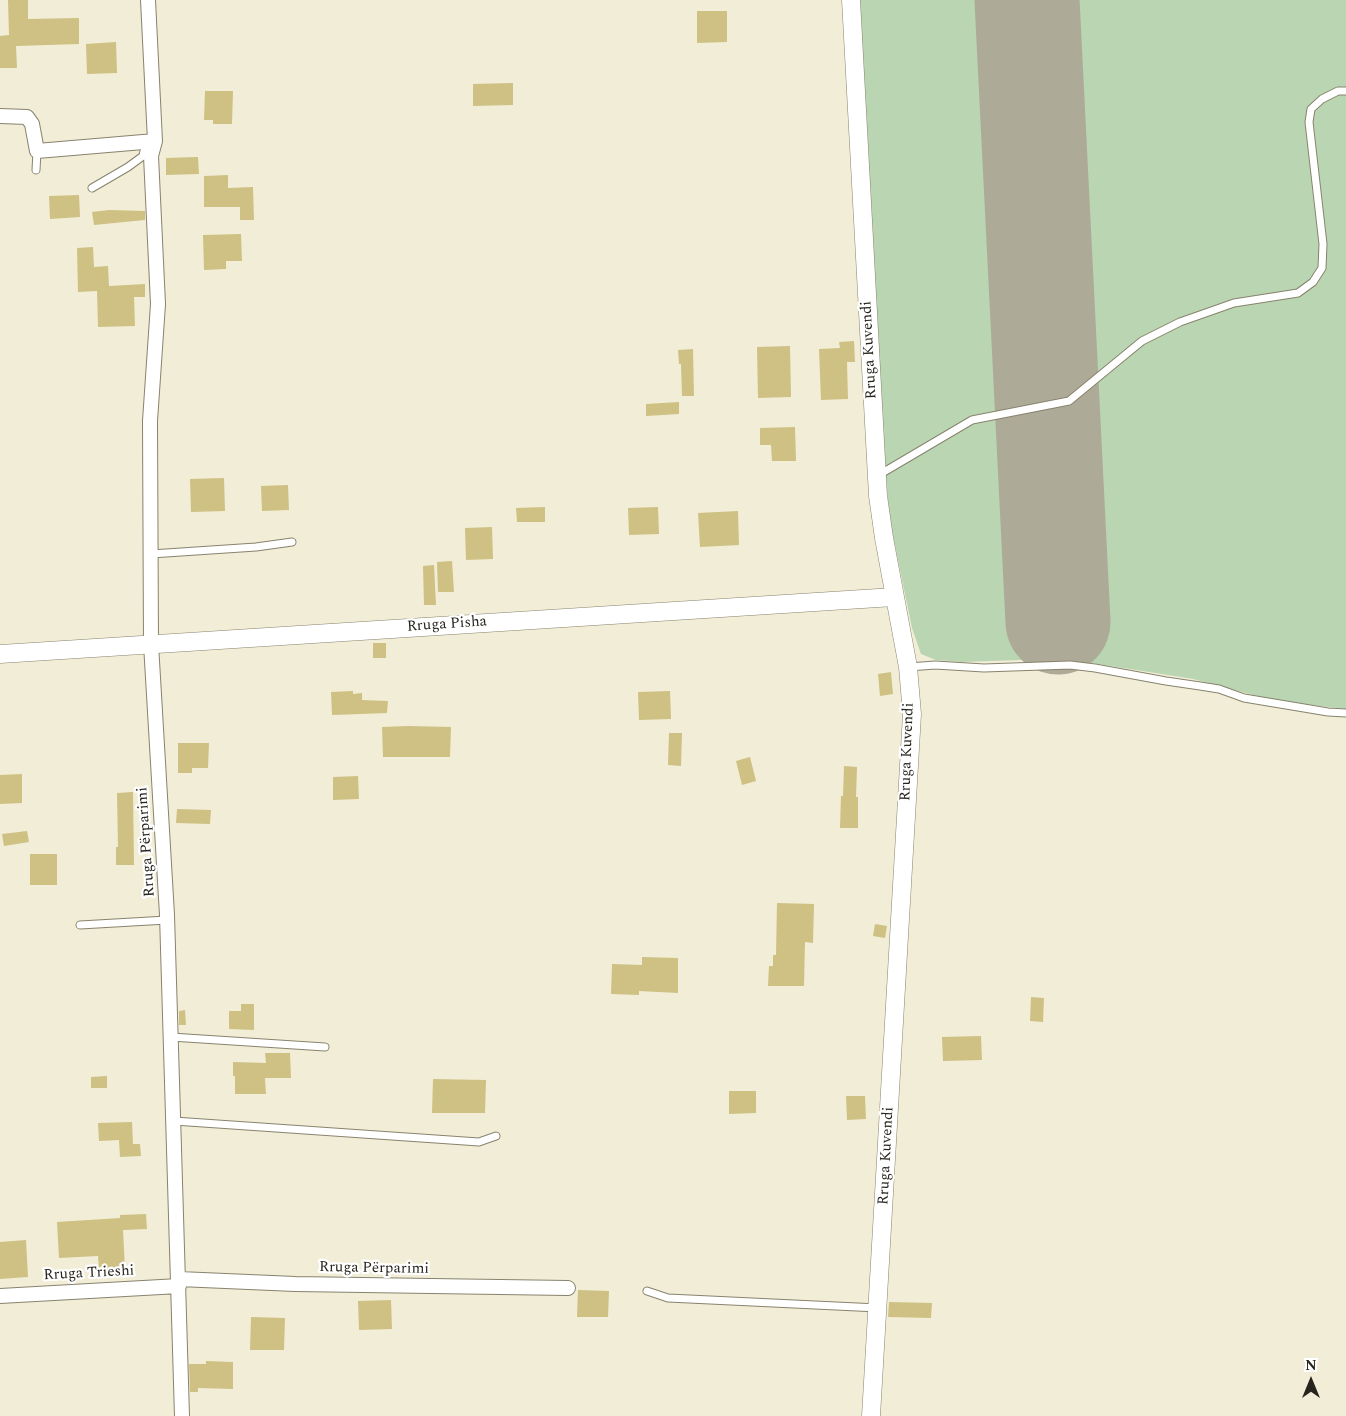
<!DOCTYPE html>
<meta charset="utf-8">
<style>
body{margin:0}
#map{position:relative;width:1346px;height:1416px;overflow:hidden;background:#f2edd6;font-family:Spectral,serif}
canvas{display:block}
.north{position:absolute;left:1286px;top:1356px;width:50px;height:50px;-webkit-text-stroke:4px #fff;paint-order:stroke;rotate:0deg;font-size:14px;font-weight:700;line-height:20px;text-align:center;color:#26241c}
.north::after{content:'';display:block;margin:auto;width:18px;height:22px;background:#26241c;clip-path:polygon(50% 0,100% 100%,50% 72%,0 100%)}
</style>
<div id="map">
<canvas width="1346" height="1416"></canvas>
<div class="north">N</div>
</div>
<script>
const context = document.querySelector('canvas').getContext('2d');
context.lineJoin = 'round';
function paint(path, color) { context.fillStyle = color; context.fill(path, 'evenodd'); }
const shape = rows => new Path2D(rows.map(r => 'M' + r).join(''));
function strokePath(path, color, width, dash) { context.strokeStyle = color; context.lineWidth = width; context.lineCap = dash ? 'butt' : 'round'; context.setLineDash(dash || []); context.stroke(path); }
function label(font, color, halo, rows, align = 'center') {
  context.font = font + ' Spectral,serif'; context.lineWidth = 4.5; context.setLineDash([]); context.textBaseline = 'middle'; context.strokeStyle = halo; context.fillStyle = color; for (const [text, x, y, turn = 0] of rows) {
    context.save(); context.translate(x, y); context.rotate((+turn || 0) * Math.PI / 180); context.textAlign = isNaN(turn) ? turn : align; if (halo) context.strokeText(text, 0, 0); context.fillText(text, 0, 0); context.restore();
  }
}
paint(shape([
 [857,0,1346,0,1346,709,1286,702,1257,696,1193,679,1073,660,1050,659,962,662,936,660,921,654,912,628,892,531,889,512,878,386]
]), '#bad5b1');
strokePath(shape([
 [1027,0,1058,622]
]), '#aeaa98', 105);
paint(shape([
 [8,0,28,0,28,19,79,18,79,44,16,46,17,68,0,68,0,36,9,35],
 [697,11,727,11,727,42,697,43],
 [116,42,117,73,87,74,86,44],
 [513,83,513,105,473,106,473,84],
 [205,91,233,91,232,124,213,124,213,120,204,120],
 [198,157,199,174,166,175,166,158],
 [228,175,228,188,253,187,254,220,240,220,240,207,204,207,204,176],
 [79,195,80,217,50,219,49,196],
 [109,210,145,211,145,220,94,225,92,212],
 [241,234,242,261,226,261,226,269,204,270,203,235],
 [93,247,94,267,108,266,109,286,145,284,145,297,134,297,135,326,98,327,97,291,78,292,77,248],
 [854,341,855,362,847,362,848,399,821,400,819,349,840,348,839,342],
 [790,346,791,397,758,398,757,347],
 [693,349,694,396,682,396,681,364,679,364,678,350],
 [679,402,679,414,646,416,646,404],
 [795,427,796,461,772,461,771,445,760,445,760,428],
 [224,478,225,511,191,512,190,479],
 [288,485,289,510,262,511,261,486],
 [545,507,545,522,517,522,516,508],
 [658,507,659,534,629,535,628,508],
 [738,511,739,545,700,547,698,513],
 [492,527,493,559,466,560,465,528],
 [452,561,454,592,438,592,437,562],
 [434,565,436,605,424,605,423,566],
 [373,643,386,643,386,658,373,658],
 [891,672,893,694,880,696,878,674],
 [353,691,353,694,362,693,362,700,388,701,387,713,332,715,331,692],
 [670,691,671,719,639,720,638,692],
 [408,726,451,727,450,757,383,757,382,727],
 [669,733,682,733,681,766,668,765],
 [178,743,209,743,208,768,192,768,192,773,178,773],
 [750,757,756,781,742,785,736,761],
 [844,766,857,767,856,797,858,797,858,828,840,828,841,796,843,796],
 [22,774,22,803,0,804,0,775],
 [358,776,359,799,333,800,333,777],
 [133,792,134,865,116,865,116,847,118,847,117,793],
 [177,809,211,810,210,824,176,823],
 [27,831,29,842,4,846,2,834],
 [30,854,57,854,57,885,30,885],
 [777,903,814,904,813,943,805,942,804,986,768,986,769,966,773,966,773,955,776,955],
 [875,924,887,926,885,938,873,936],
 [642,957,678,958,678,993,639,991,639,995,611,994,612,964,642,965],
 [1031,997,1044,998,1043,1022,1030,1021],
 [241,1004,254,1004,254,1030,229,1029,229,1011,241,1011],
 [185,1010,186,1025,179,1025,179,1011],
 [981,1036,982,1060,943,1061,942,1037],
 [265,1053,290,1053,291,1078,265,1078,266,1094,235,1094,235,1076,233,1076,233,1062,266,1063],
 [107,1076,107,1088,91,1088,91,1077],
 [433,1079,486,1080,485,1113,432,1113],
 [729,1091,756,1091,756,1113,729,1114],
 [846,1096,865,1096,866,1119,847,1120],
 [132,1122,133,1144,140,1144,141,1156,120,1157,119,1140,99,1141,98,1123],
 [146,1214,147,1229,123,1230,125,1269,99,1270,98,1256,59,1258,57,1222,120,1218,120,1215],
 [26,1240,28,1277,0,1279,0,1242],
 [578,1290,609,1291,608,1317,577,1317],
 [391,1300,392,1329,359,1330,358,1301],
 [889,1302,932,1303,931,1318,888,1317],
 [251,1317,285,1318,284,1350,250,1350],
 [206,1361,233,1362,233,1389,198,1388,198,1392,190,1392,189,1364,206,1364]
]), '#cec183');
const service = shape([
 [36,170,37,151],
 [92,188,128,167,143,156,146,141],
 [877,476,972,420,1069,401,1142,341,1180,322,1234,303,1298,293,1313,282,1322,268,1323,244,1309,122,1311,109,1322,99,1338,91,1346,91],
 [151,554,256,547,292,542],
 [909,667,935,665,984,668,1070,665,1095,668,1166,681,1200,686,1219,689,1244,698,1328,712,1346,713],
 [80,925,167,920],
 [171,1037,325,1047],
 [174,1121,479,1142,496,1136],
 [647,1291,668,1298,878,1308]
]);
const minor = shape([
 [148,0,155,141,151,156,158,304,150,421,151,644,167,915,182,1416],
 [0,116,27,117,32,124,37,151,155,141],
 [179,1279,295,1284,568,1288],
 [0,1296,179,1286]
]);
const tertiary = shape([
 [851,0,878,496,884,538,908,667,912,714,871,1416],
 [0,654,894,597]
]);
strokePath(service, '#87836e', 9);
strokePath(minor, '#87836e', 16);
strokePath(tertiary, '#87836e', 19);
strokePath(service, '#fff', 7);
strokePath(minor, '#fff', 14);
strokePath(tertiary, '#fff', 18);
label('15px', '#26241c', '#fff', [
 ["Rruga Kuvendi",870,350,-93],
 ["Rruga Pisha",447,625,-4],
 ["Rruga Kuvendi",908,752,-88],
 ["Rruga Përparimi",147,842,-94],
 ["Rruga Kuvendi",887,1156,-87],
 ["Rruga Përparimi",374,1269,1],
 ["Rruga Trieshi",89,1274,-3]
]);
</script>
